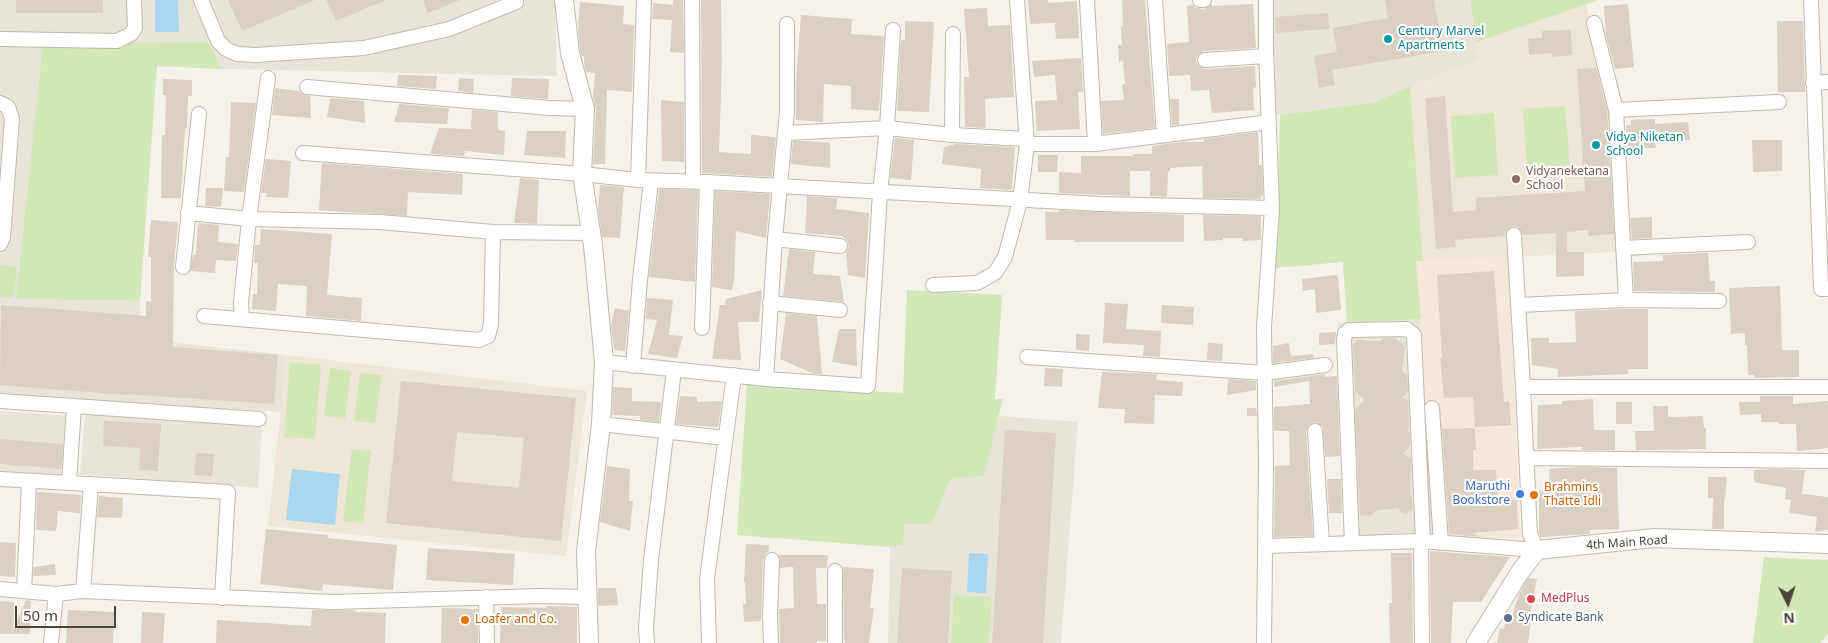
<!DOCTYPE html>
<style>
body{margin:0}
#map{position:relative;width:1828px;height:643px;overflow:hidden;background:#f5f2ec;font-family:"Noto Sans",sans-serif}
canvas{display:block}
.north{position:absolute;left:1763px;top:578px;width:50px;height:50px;-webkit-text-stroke:4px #fff;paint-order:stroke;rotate:176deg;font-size:14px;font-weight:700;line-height:20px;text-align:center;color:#4a4339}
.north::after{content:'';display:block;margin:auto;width:18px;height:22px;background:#4a4339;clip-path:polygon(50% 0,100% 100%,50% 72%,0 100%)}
.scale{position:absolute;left:15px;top:606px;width:101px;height:22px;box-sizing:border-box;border:2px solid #4a4339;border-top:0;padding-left:6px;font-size:15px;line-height:18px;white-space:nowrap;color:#4a4339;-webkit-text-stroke:4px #fff;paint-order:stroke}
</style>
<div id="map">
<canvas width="1828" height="643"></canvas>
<div class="north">N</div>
<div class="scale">50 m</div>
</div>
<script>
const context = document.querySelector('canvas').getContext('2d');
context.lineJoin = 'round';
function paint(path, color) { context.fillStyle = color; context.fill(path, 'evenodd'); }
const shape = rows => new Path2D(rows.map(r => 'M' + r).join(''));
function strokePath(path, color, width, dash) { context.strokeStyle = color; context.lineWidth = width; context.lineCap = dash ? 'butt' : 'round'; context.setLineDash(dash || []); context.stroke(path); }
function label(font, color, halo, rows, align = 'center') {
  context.font = font + ' "Noto Sans",sans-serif'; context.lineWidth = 4; context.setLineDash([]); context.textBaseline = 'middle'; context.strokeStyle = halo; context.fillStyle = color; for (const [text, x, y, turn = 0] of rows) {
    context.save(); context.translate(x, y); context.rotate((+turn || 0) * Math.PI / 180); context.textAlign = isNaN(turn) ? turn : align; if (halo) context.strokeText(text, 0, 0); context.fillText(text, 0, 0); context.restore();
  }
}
paint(shape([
 [0,0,555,0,557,76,221,69,157,66,16,299,140,301,139,339,287,355,281,412,0,395],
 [1259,0,1470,0,1479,60,1410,86,1376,102,1264,117],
 [1421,319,1434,534,1348,538,1338,323],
 [0,411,69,416,64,475,0,471],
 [85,414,262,427,258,488,80,474],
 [999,416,1078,422,1061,643,888,643,890,547,903,545,905,524,932,524,950,479,983,476]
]), '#e9e4da');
paint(shape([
 [1508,257,1521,538,1474,539,1434,534,1416,261]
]), '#f6e8d8');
paint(shape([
 [1470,0,1598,0,1586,5,1611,106,1619,252,1423,261,1410,86,1479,60],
 [287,355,587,391,566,556,268,526]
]), '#eee6d6');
paint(shape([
 [1470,0,1598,0,1477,42],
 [208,42,221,69,157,66,140,301,16,299,43,44],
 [1410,86,1423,261,1416,261,1421,319,1347,323,1343,262,1275,268,1280,115,1376,102],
 [1565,106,1570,168,1527,171,1523,109],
 [1494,113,1498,175,1455,178,1451,116],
 [0,265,17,267,13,298,0,297],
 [907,290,1002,295,995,399,1003,399,984,476,950,479,932,524,905,524,903,545,890,547,737,535,747,384,903,393],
 [290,362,321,365,315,439,284,437],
 [330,368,351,371,345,419,324,416],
 [360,373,382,375,375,423,354,421],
 [352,449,371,451,363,523,343,521],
 [1764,557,1828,560,1828,634,1820,643,1753,643],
 [954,595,992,597,989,643,951,643]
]), '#d3e8b6');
paint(shape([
 [155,0,178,0,179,32,155,32],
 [292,469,340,474,335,525,286,520],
 [969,553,988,554,986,593,967,592]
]), '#abd6ef');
paint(shape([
 [16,0,103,0,103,13,16,13],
 [228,0,315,0,242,31],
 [326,0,386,0,336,21],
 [423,0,460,0,428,13],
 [673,0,683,0,684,53,670,52,672,20,652,19,653,3,673,5],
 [701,0,721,0,722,62,719,152,751,154,751,135,776,137,772,177,702,173],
 [1028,0,1048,0,1048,3,1077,1,1079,38,1056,39,1055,23,1030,24],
 [1122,0,1145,0,1155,128,1103,134,1101,101,1124,100,1122,85,1125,84,1123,61,1119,62,1118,45,1122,45,1121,26,1123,26],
 [1385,0,1434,0,1443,51,1332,70,1335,85,1319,88,1314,56,1337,52,1333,28,1388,18],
 [580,2,624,6,623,24,634,25,632,92,607,90,605,164,593,164,596,109,593,98,595,73,586,72,584,63,584,56,582,56,580,51,578,28],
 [1212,4,1212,6,1253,4,1256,48,1204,51,1197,56,1196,60,1198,65,1205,69,1255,66,1256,87,1253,88,1254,110,1212,113,1209,90,1191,91,1190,75,1169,76,1167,44,1189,42,1187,6,1193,5,1196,8,1204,9],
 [1628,4,1634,67,1615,69,1606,36,1604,6],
 [987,8,988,26,1010,25,1014,97,985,99,986,128,965,127,964,77,969,77,964,9],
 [1328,13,1329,29,1276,33,1275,17],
 [801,15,852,19,851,34,884,36,879,111,851,109,851,86,824,84,823,122,796,120,796,82],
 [905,21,934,22,929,112,897,111,901,40,905,40],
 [1777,21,1803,21,1805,92,1778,92],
 [1571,30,1572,55,1552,57,1552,53,1529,55,1528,39,1542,38,1542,31],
 [1081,58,1083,92,1078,92,1080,129,1037,131,1035,101,1057,100,1055,75,1034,77,1032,61],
 [1596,68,1607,110,1614,234,1589,236,1588,230,1567,232,1567,252,1584,252,1584,276,1556,277,1556,233,1523,235,1518,227,1513,226,1506,231,1505,236,1455,240,1456,247,1436,249,1425,98,1445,96,1453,212,1476,210,1476,198,1585,191,1577,69],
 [398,75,437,76,436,89,397,86],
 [459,78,474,79,473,93,458,91],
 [512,78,549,79,548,99,511,96],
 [163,79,192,80,192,96,188,96,187,128,185,128,181,198,161,198,162,135,165,135,166,95,163,95],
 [275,88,299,91,302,94,310,96,311,118,272,115],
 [330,98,364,101,365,123,327,117],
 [1170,99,1179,99,1179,125,1172,125],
 [661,100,684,102,684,162,662,161],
 [231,102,256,103,244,192,224,191,226,157,229,157],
 [399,104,449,108,447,124,394,122],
 [472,110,498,112,498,130,505,131,504,155,465,151,464,156,430,154,439,128,471,129],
 [1655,119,1655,124,1688,122,1690,140,1655,142,1656,148,1627,148,1626,126,1631,125,1631,120],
 [527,131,566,131,565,158,524,155],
 [1258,132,1259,165,1262,165,1263,196,1261,196,1261,199,1203,198,1202,166,1170,168,1170,171,1168,171,1167,197,1150,196,1150,171,1130,171,1130,196,1059,193,1059,172,1081,173,1081,156,1133,156,1133,154,1152,154,1152,146,1181,142,1204,142,1204,139],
 [895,138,914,140,911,180,890,178],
 [1752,140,1782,140,1782,171,1753,172],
 [793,141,807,141,830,143,830,168,791,164],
 [956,144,1015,147,1012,190,980,188,981,169,942,164,944,147],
 [1038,155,1058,155,1057,172,1038,172],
 [266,159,291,161,288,198,266,197,267,193,261,193],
 [322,163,463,174,462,195,408,192,407,216,319,210],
 [520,178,539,180,537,224,514,223],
 [600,185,624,187,620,238,602,237,598,210],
 [206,188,223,188,221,207,205,206],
 [659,189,698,190,695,282,649,277],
 [715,191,770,194,766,238,736,231,734,281,732,290,712,287],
 [807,196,837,198,836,209,869,213,865,278,848,275,846,252,849,246,848,242,842,236,805,233],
 [1059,210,1184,215,1184,242,1074,242,1074,240,1046,240,1045,212,1059,212],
 [1203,215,1261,216,1261,240,1243,241,1243,238,1223,238,1223,240,1204,241],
 [1652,217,1652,238,1632,239,1630,218],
 [151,220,178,222,174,266,173,347,278,355,274,404,126,394,126,395,0,385,1,305,146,316,146,301,151,302,151,257,148,257],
 [198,223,219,225,218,242,238,244,236,261,216,260,215,273,190,271,193,255,196,255],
 [261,229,332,234,327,295,362,298,361,321,306,316,307,286,278,284,276,311,252,309,253,294,257,294,258,263,254,263,255,245,260,245],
 [789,249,815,252,813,274,840,276,844,302,783,296],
 [1708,253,1710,281,1715,281,1715,292,1634,291,1633,262,1663,261,1663,255],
 [1494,271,1504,402,1509,401,1511,425,1475,427,1473,397,1444,398,1440,358,1442,358,1437,275],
 [1336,275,1338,276,1341,310,1316,313,1315,289,1303,291,1302,279],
 [1780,286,1782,350,1799,350,1799,377,1755,378,1754,375,1748,375,1747,345,1745,345,1745,333,1731,334,1729,288],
 [762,290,759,322,738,322,741,360,712,359,720,305,725,305,726,299],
 [647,298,673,300,669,335,683,336,677,358,648,354,657,320,646,319],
 [1105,303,1128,304,1126,329,1161,331,1160,357,1143,356,1144,345,1103,343],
 [1162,305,1194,307,1193,325,1161,323],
 [615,308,629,311,625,351,614,350,611,325],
 [1626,309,1648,309,1648,369,1628,369,1628,374,1558,377,1558,369,1532,365,1531,338,1549,338,1549,343,1576,342,1575,311],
 [786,313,817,316,822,374,814,374,780,359],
 [839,329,856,329,857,366,832,362],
 [1336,332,1335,344,1319,345,1319,333],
 [1076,334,1090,335,1089,351,1076,350],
 [1383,338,1395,338,1405,346,1402,371,1407,375,1408,391,1401,399,1404,398,1408,401,1409,428,1407,431,1410,433,1410,445,1403,454,1411,458,1410,495,1412,497,1413,508,1406,514,1400,512,1399,508,1378,510,1371,515,1360,516,1355,410,1364,400,1355,391,1353,345,1358,339,1367,341,1380,341],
 [1208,343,1223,344,1222,361,1207,360],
 [1289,343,1291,356,1313,354,1314,358,1273,363,1273,346],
 [1045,368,1063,369,1062,387,1044,386],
 [1102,372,1157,374,1156,380,1183,382,1182,396,1155,395,1154,424,1124,423,1125,409,1098,408],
 [1325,374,1325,377,1337,376,1340,456,1325,457,1323,427,1315,422,1310,424,1306,432,1313,536,1274,537,1275,466,1290,465,1289,431,1274,431,1274,407,1310,404,1309,381,1274,387,1274,381],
 [1228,379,1256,381,1256,390,1227,395],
 [401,381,576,398,561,541,386,523],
 [457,432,524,438,519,488,452,481],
 [613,387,632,388,632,401,661,402,659,422,640,420,640,416,612,415],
 [680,396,697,397,697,402,722,401,718,427,676,424],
 [1760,396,1793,396,1793,404,1828,401,1828,448,1797,451,1796,424,1779,424,1779,422,1761,422,1761,414,1740,415,1739,402,1760,402],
 [1593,399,1594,430,1615,430,1615,450,1582,450,1582,447,1537,449,1538,405,1562,404,1562,401],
 [1616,402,1632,402,1632,424,1616,424],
 [1653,406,1668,406,1668,417,1703,416,1704,428,1706,428,1706,449,1636,450,1635,431,1654,431],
 [1247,408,1256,408,1257,416,1247,416],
 [104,421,161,424,158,471,139,470,140,448,103,446],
 [1475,428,1476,450,1473,450,1473,470,1496,470,1498,500,1517,500,1518,529,1473,533,1481,537,1449,534,1442,429],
 [1005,430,1056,433,1043,643,992,643],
 [0,439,63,444,61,469,0,464],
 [196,453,214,454,212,476,194,475],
 [607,466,630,469,629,501,633,501,630,531,600,522],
 [1581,467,1617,468,1619,529,1590,530,1590,534,1541,537,1539,533,1539,491,1550,490,1549,469],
 [1775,469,1805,470,1802,494,1828,497,1828,530,1815,532,1817,517,1789,513,1791,500,1785,499,1786,488,1754,482,1754,470],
 [1708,477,1727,477,1725,499,1724,499,1724,529,1712,529,1713,498,1708,498],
 [1327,479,1341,479,1342,513,1329,513],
 [37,492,81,495,80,513,58,511,56,531,36,530],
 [99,496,123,498,122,518,97,517],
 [266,529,328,535,328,538,397,545,393,590,323,584,322,591,260,584],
 [0,542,16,543,15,577,0,576],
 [746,544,769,545,768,552,765,555,763,560,761,621,744,622,743,604,746,604,745,582,744,582],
 [428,548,515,554,513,585,426,580],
 [1430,551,1510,557,1481,602,1453,602,1451,643,1431,643],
 [1391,553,1412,553,1413,643,1390,643,1389,603,1392,603],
 [779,555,828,555,827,568,816,568,817,604,826,604,826,641,817,641,817,643,780,643,779,609,794,608,793,567,780,568],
 [55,564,56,575,33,576,34,567],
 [843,567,874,569,870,608,874,608,869,643,845,643,845,640,844,640],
 [902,568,952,571,948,643,897,643],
 [1528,578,1537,579,1529,621,1531,621,1528,643,1497,643,1500,628,1504,629,1506,618,1511,619,1519,594],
 [598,588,616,588,618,605,598,606],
 [26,600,31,601,30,634,0,634,0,601,14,602,13,631],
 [546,606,577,607,577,643,500,643,501,607,546,608],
 [442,608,478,609,478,643,441,643],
 [68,610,114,612,113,643,66,643],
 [312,610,356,610,355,612,386,613,385,643,216,643,217,620,311,626],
 [142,612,165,613,163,643,141,643]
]), '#dad0c4');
const minor = shape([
 [201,0,218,41,226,49,237,54,256,55,364,48,449,29,516,2,516,0],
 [692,0,693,182],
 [1017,0,1027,144],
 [1087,0,1095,144],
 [1155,0,1164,135],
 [1200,0,1204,0],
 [1811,0,1821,289,1828,289],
 [0,39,117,41,131,34,135,28,134,0],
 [1205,60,1266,56],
 [1813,83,1828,82],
 [307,87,550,108,585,109],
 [0,103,8,107,12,119,3,237,0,244],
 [1616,110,1779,102],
 [785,133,887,128,952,135,953,34],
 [952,135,1027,139],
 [303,153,582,174,638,180,707,182,1100,204,1272,208,1266,50,1266,0],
 [638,180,644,0],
 [188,213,249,219,380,222,493,232,590,233],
 [775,239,840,246],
 [1623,248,1748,242],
 [183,267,199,114],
 [933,285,977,283,995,273,1005,257,1020,201,1027,144,1095,144,1269,122],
 [1626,300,1719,301],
 [770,303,840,310],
 [1518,305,1626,300,1616,110,1594,23],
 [204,316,479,340,488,336,491,324,493,232],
 [242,319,241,303,249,219,268,78],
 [702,328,707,182],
 [1027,357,1265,373,1325,365],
 [604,362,766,379,868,386,880,193,887,128,893,30],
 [633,366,640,280,651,181],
 [766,379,775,239,787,111,787,24],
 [1523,387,1828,387],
 [0,401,74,406,69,483],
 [74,406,259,419],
 [1432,408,1441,543],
 [601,424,725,438],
 [1315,431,1322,544],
 [1527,458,1828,461],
 [0,479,228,492,222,598],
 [1421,541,1422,643],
 [1352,543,1344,341,1345,333,1349,330,1407,329,1414,335,1423,541],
 [1266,546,1421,541,1537,550,1530,534,1523,387,1514,235],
 [835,571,835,643],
 [0,589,56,594,83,591,91,484],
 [24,591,29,481],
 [83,591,333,602,541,596,587,597],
 [486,597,487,643],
 [51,643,56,594],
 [647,643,646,628,651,560,674,370],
 [709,643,707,579,734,375],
 [771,643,770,616,772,560],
 [1264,643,1266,464,1264,327,1272,208]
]);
const tertiary = shape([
 [564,0,570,53,585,109,582,174,593,245,604,362,601,424,586,551,589,643],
 [1476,643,1520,572,1537,550,1654,538,1828,544]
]);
strokePath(minor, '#c1b9ae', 16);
strokePath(tertiary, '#c1b9ae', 20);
strokePath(minor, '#fff', 14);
strokePath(tertiary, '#fff', 18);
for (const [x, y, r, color] of [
 [1388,39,5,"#0f9aa8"],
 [1596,145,5,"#0f9aa8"],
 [1516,179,5,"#8d6e63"],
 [1520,494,5,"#3f7fe0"],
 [1534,495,5,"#e8710a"],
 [1531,599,5,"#e0444e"],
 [1508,618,5,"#5c6f8a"],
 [465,620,5,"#e8710a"]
]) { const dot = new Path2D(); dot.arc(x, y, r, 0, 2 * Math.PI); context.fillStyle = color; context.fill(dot); strokePath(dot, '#fff', 2); }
label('12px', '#0d838f', '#fff', [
 ["Century Marvel",1398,32],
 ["Apartments",1398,46],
 ["Vidya Niketan",1606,138],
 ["School",1606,152]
], 'left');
label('12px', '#785e54', '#fff', [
 ["Vidyaneketana",1526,172],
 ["School",1526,186]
], 'left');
label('12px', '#366cbe', '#fff', [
 ["Maruthi",1510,487],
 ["Bookstore",1510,501]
], 'right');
label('12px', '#c56008', '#fff', [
 ["Brahmins",1544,488],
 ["Thatte Idli",1544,502],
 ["Loafer and Co.",475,620]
], 'left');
label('12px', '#4a4339', '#fff', [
 ["4th Main Road",1627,543,-4]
]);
label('12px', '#be3a42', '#fff', [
 ["MedPlus",1541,599]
], 'left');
label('12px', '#4e5e75', '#fff', [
 ["Syndicate Bank",1518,618]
], 'left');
</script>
